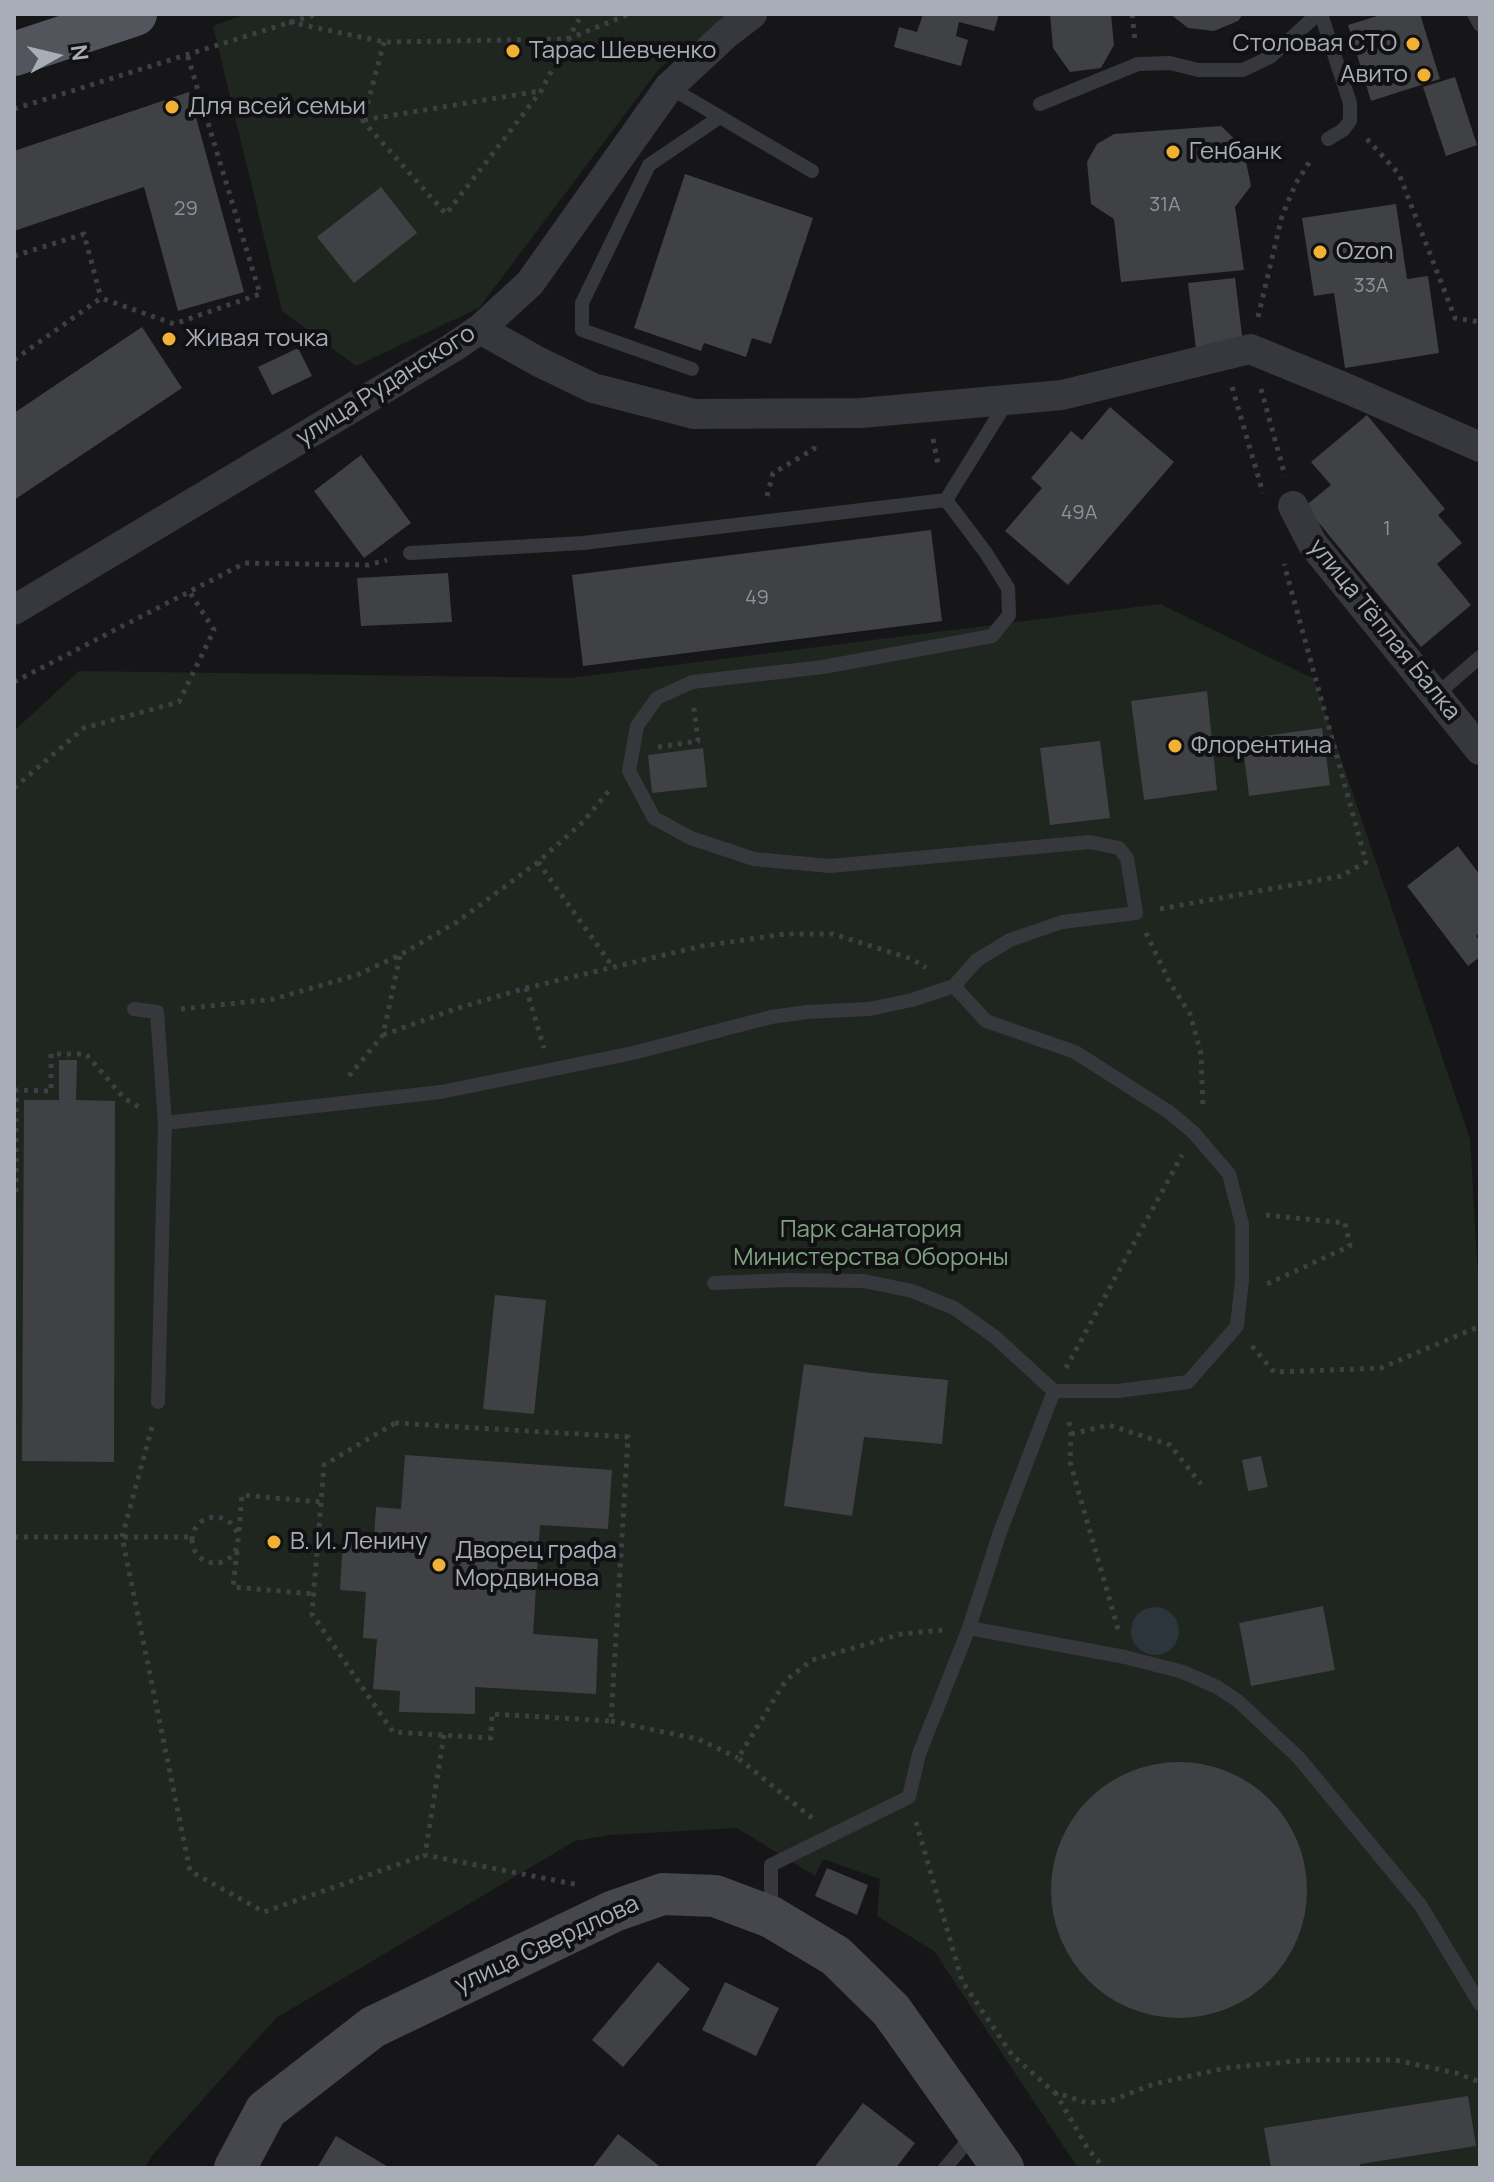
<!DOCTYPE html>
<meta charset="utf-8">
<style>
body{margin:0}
#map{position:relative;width:1494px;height:2182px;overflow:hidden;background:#161618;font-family:Manrope,sans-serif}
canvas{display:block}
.frame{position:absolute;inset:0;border:16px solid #a8adb8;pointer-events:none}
.north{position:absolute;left:16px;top:16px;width:80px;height:80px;-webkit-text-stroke:6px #111113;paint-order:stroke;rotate:82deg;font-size:22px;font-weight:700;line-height:32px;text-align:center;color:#a8adb8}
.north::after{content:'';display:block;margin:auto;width:28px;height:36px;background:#a8adb8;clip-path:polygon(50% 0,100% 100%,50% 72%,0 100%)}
</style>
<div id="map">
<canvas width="1494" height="2182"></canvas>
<div class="frame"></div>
<div class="north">N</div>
</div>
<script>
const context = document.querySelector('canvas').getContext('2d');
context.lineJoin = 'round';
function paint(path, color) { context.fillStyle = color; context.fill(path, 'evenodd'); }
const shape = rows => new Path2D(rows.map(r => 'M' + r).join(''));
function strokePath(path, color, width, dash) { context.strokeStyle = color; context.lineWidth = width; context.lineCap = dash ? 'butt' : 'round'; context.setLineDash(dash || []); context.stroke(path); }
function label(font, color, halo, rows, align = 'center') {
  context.font = font + ' Manrope,sans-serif'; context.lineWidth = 8; context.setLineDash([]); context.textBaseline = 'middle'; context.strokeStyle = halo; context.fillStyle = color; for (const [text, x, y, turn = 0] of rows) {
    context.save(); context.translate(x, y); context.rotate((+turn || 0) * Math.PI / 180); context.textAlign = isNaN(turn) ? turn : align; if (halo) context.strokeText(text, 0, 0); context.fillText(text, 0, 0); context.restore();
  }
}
paint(shape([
 [246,14,731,14,659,69,479,308,356,366,282,311,213,26],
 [1160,604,1314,679,1470,1139,1480,1309,1480,2168,1078,2168,934,1951,877,1916,880,1879,823,1859,815,1876,737,1828,609,1835,575,1841,276,2018,151,2157,145,2168,14,2168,14,731,79,671,570,678]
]), '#1e261f');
paint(shape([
 '1131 1631a24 24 0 1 1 48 0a24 24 0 1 1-48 0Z'
]), '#2c353c');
paint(shape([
 [923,14,999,14,994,31,959,22,956,36,968,40,961,66,894,47,899,27,917,32],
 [1050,14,1111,14,1114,45,1101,68,1070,72,1053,48],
 [1170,14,1243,14,1238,21,1214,31,1188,28],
 [1384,14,1420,14,1440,79,1371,101,1348,25],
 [1455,77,1477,145,1446,156,1423,87],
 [189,92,244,292,178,311,144,187,14,231,14,151],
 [1221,126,1243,147,1251,186,1235,207,1244,270,1121,282,1114,219,1091,204,1087,162,1097,144,1114,134],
 [685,174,813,218,771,344,752,338,746,357,704,343,701,351,634,328],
 [381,187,417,233,354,283,317,237],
 [1396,204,1407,279,1428,276,1439,353,1345,368,1334,293,1314,296,1302,218],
 [1235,278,1243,343,1196,349,1188,283],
 [142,327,182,388,14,500,14,413],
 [298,348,312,376,272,395,258,367],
 [1110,407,1174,462,1068,585,1005,531,1042,488,1031,478,1071,431,1082,440],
 [1367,415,1445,509,1438,515,1462,543,1437,564,1471,605,1421,647,1305,506,1331,485,1311,462],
 [361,455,411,523,364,558,314,491],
 [931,530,942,621,583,666,572,575],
 [448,573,452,622,361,626,357,578],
 [1207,691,1217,790,1144,800,1131,701],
 [1322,728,1330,785,1249,796,1242,739],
 [1100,741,1110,818,1050,825,1040,748],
 [703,748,707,787,652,793,648,755],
 [1458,846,1480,875,1480,933,1476,936,1480,942,1480,957,1468,966,1407,886],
 [59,1060,77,1060,76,1100,115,1101,114,1462,22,1461,24,1100,59,1100],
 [495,1295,546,1300,534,1414,483,1409],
 [804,1364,872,1373,948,1380,942,1444,864,1437,852,1516,784,1506],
 [405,1455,612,1470,608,1529,540,1525,533,1634,598,1639,596,1694,475,1687,475,1714,399,1712,400,1691,373,1689,377,1639,363,1638,366,1592,340,1590,343,1538,374,1539,376,1507,401,1509],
 [1261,1456,1268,1487,1248,1491,1242,1460],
 [1323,1606,1335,1670,1251,1686,1239,1623],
 '1051 1890a128 128 0 1 1 256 0a128 128 0 1 1-256 0Z',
 [827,1868,868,1885,857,1915,815,1896],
 [658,1962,690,1989,623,2067,592,2040],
 [725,1982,779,2008,756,2056,702,2030],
 [1468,2096,1476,2146,1360,2164,1360,2168,1271,2168,1264,2128],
 [863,2103,915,2143,896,2168,814,2168],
 [618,2134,662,2168,592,2168],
 [336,2136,390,2168,317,2168]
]), '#404145');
strokePath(shape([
 [1132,14,1135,41],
 [289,22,384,42,568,39,582,14],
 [384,42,363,121,446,214,541,91,568,39,629,14],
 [14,109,317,14],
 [364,120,540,91],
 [1367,139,1399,174,1455,318,1480,322],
 [14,256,84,234,101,298],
 [1258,317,1282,216,1296,183,1312,158],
 [14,360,101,298,174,324,260,294,187,54],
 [1232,387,1263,493],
 [1261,389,1285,476],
 [933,439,938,464],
 [767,496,773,473,814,449,814,446],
 [14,682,245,563,368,565,387,560],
 [658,747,698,741,694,708],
 [14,788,84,728,179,702,214,630,189,591],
 [538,862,613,967],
 [1160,909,1341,876,1366,862,1284,564],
 [1146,933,1170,983,1190,1014,1201,1054,1203,1106],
 [526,988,544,1048],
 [181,1009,274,999,357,975,400,955,457,922,538,862,583,822,611,788],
 [383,1035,455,1009,526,988,702,946,785,934,833,934,912,959,926,968],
 [349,1076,383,1035,400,956],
 [14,1190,16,1190,16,1090,51,1091,51,1054,86,1054,124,1098,139,1107],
 [1266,1215,1345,1223,1350,1246,1267,1284],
 [1252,1346,1274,1372,1381,1368,1480,1326],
 [1066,1368,1182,1155],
 [1069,1422,1071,1434,1070,1462,1118,1629],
 [395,1423,628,1437,611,1721,492,1714,491,1738,393,1732,312,1614,324,1465,395,1423],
 [152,1427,122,1537,190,1871,264,1912,425,1855],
 [1071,1434,1109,1425,1170,1445,1201,1484],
 '192 1540a23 23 0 1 1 46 0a23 23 0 1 1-46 0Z',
 [239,1531,242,1495,320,1502],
 [14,1537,191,1537],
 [237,1551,233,1587,314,1594],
 [611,1721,698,1739,738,1758],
 [444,1735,425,1855,579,1885],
 [812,1818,738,1758,786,1680,812,1660,901,1634,943,1630],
 [916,1822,962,1981,1012,2055,1054,2092,1087,2103,1110,2101,1154,2084,1226,2068,1307,2060,1395,2060,1456,2073,1480,2082],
 [1055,2092,1088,2149,1104,2168]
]), '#3d3f44', 5, [4, 6]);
strokePath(shape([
 [1321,14,1350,103,1350,121,1343,130,1328,139],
 [1474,14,1480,25],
 [669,87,812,171],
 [1040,104,1138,64,1170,63,1198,70,1243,70,1270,57,1318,14],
 [692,369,582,330,582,303,649,165,720,117],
 [410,553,583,543,946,500,1008,400],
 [1436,695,1480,657],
 [134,1009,157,1012,165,1123,158,1402],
 [165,1123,441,1092,633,1053,771,1017,807,1012,869,1009,912,1000,954,986,977,960,1010,940,1062,922,1136,913,1127,858,1119,848,1090,842,830,866,754,859,691,838,654,818,629,771,637,726,657,698,692,682,823,667,992,636,1009,615,1008,588,986,553,946,500],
 [714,1283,788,1280,864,1281,912,1291,954,1308,995,1337,1054,1391,1118,1391,1188,1382,1237,1326,1242,1280,1242,1224,1229,1174,1193,1132,1169,1112,1075,1052,986,1021,954,986],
 [969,1628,1125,1657,1183,1672,1217,1687,1238,1701,1299,1758,1421,1906,1480,2004],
 [771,1912,771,1865,909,1797,919,1754,969,1628,1000,1532,1054,1391],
 [945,2168,973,2135]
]), '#37383d', 14);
strokePath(shape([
 [480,329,539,362,593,388,694,414,861,413,1062,395,1250,349,1348,389,1480,447],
 [1293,506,1312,543,1480,750],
 [14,610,452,348,480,329,530,283,669,87,726,34,752,14]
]), '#37383d', 30);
strokePath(shape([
 [235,2168,266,2110,373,2027,614,1911,663,1894,715,1896,771,1917,836,1956,891,2010,1003,2168]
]), '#45474d', 42);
strokePath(shape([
 [14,54,135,14]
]), '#53555c', 44);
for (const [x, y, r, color] of [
 [1413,44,8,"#f2b134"],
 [513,51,8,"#f2b134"],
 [1424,75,8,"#f2b134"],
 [172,107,8,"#f2b134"],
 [1173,152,8,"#f2b134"],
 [1320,252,8,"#f2b134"],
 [169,339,8,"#f2b134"],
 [1175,746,8,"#f2b134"],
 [274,1542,8,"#f2b134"],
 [439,1565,8,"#f2b134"]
]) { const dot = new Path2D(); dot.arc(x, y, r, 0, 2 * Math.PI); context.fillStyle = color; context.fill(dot); strokePath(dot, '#111113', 3); }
label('20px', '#8e929b', null, [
 ["31А",1165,205],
 ["29",186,209],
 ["33А",1371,286],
 ["49А",1079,513],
 ["1",1387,529],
 ["49",757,598]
]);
label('24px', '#a8adb8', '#111113', [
 ["Столовая СТО",1397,44,"right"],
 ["Тарас Шевченко",529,51],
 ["Авито",1408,75,"right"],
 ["Для всей семьи",188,107],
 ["Генбанк",1189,152],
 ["Ozon",1336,252],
 ["Живая точка",185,339],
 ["Флорентина",1191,746],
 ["В. И. Ленину",290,1542],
 ["Дворец графа",455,1551],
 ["Мордвинова",455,1579]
], 'left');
label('24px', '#a8adb8', '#111113', [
 ["улица Руданского",386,386,-32],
 ["улица Тёплая Балка",1384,630,51],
 ["улица Свердлова",547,1945,-25]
]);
label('24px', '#7fa381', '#111113', [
 ["Парк санатория",871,1230],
 ["Министерства Обороны",871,1258]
]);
</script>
